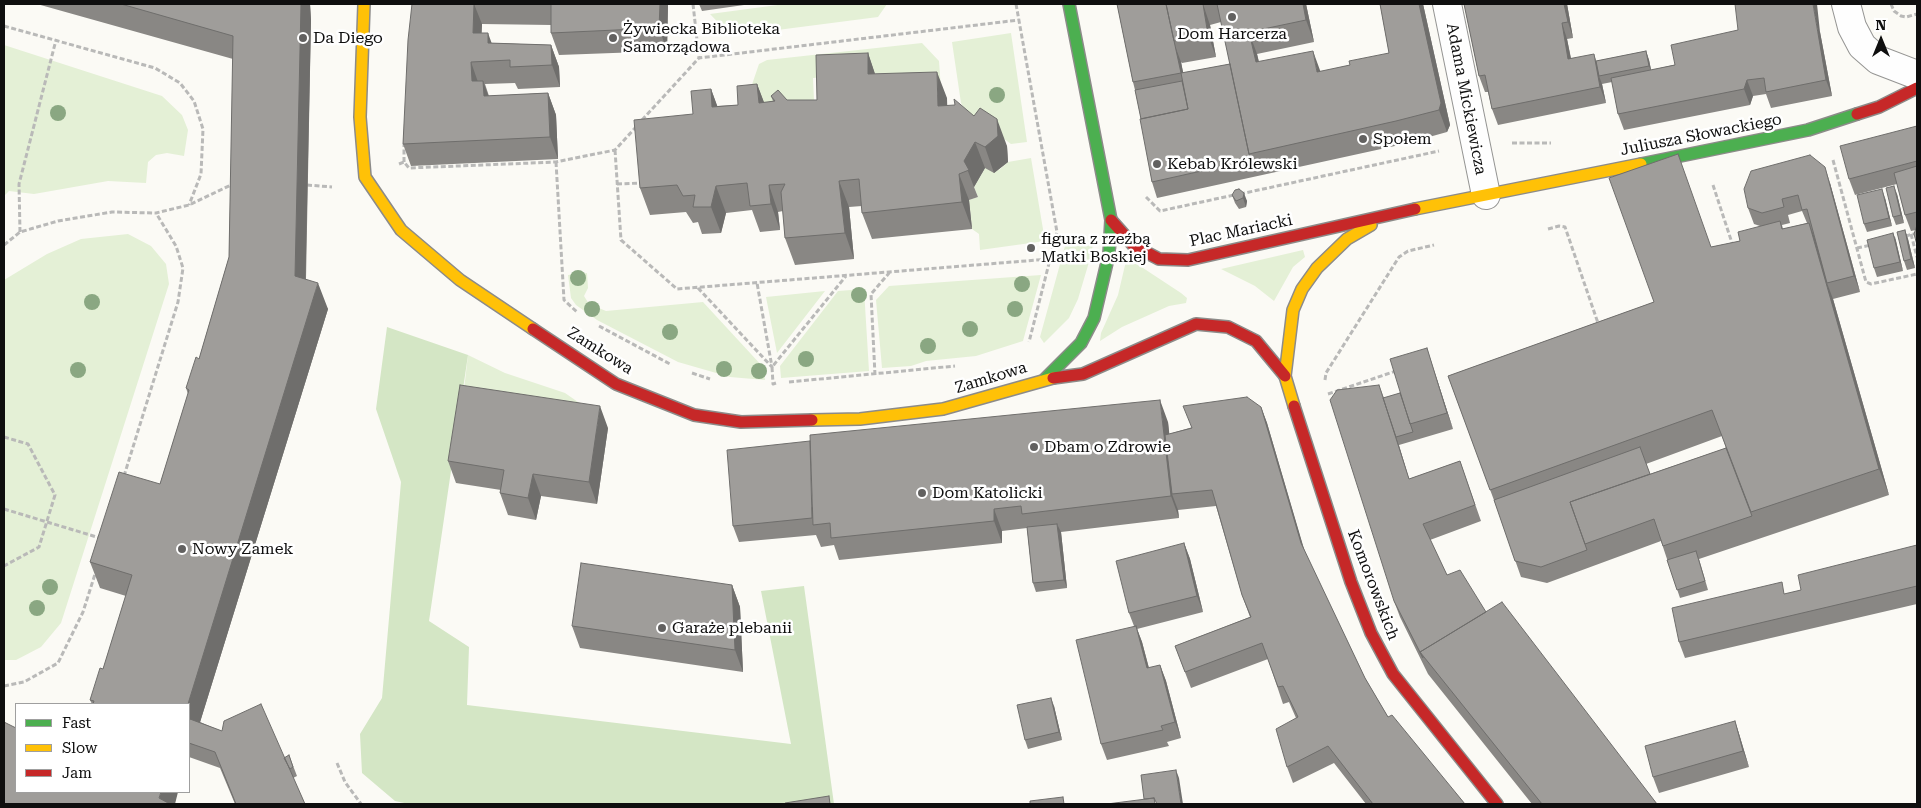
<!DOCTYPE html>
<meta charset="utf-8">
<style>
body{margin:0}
#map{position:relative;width:1921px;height:808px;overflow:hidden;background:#fbfaf5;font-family:"Roboto Serif",serif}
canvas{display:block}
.frame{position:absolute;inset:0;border:5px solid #0f0f0f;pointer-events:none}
.legend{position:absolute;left:15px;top:703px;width:175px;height:90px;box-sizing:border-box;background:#fff;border:1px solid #9f9f9f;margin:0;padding:6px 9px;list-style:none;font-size:15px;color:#0f0f0f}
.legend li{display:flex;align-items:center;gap:10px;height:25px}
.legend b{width:25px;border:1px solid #9f9f9f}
.north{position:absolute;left:1856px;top:15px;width:50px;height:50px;-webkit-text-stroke:4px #fff;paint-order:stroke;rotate:0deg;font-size:14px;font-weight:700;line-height:20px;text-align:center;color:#0f0f0f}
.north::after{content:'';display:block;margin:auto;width:18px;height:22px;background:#0f0f0f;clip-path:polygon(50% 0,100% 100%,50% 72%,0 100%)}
</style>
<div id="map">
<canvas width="1921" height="808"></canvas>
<div class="frame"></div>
<ul class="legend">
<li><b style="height:6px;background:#4caf50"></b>Fast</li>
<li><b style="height:6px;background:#ffc107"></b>Slow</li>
<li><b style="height:6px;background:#c62828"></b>Jam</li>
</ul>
<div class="north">N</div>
</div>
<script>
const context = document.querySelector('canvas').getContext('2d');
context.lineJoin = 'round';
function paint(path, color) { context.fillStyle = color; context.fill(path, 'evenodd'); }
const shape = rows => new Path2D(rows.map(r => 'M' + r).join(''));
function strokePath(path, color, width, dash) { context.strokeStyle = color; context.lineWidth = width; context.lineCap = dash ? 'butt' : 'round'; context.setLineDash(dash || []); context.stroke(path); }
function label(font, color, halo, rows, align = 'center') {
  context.font = font + ' "Roboto Serif",serif'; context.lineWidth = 5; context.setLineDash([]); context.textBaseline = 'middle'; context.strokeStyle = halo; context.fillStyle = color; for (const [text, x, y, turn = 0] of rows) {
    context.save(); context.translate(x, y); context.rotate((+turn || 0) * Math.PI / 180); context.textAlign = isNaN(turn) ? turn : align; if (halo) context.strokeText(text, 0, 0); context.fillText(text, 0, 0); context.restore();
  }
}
paint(shape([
 [785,4,887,4,878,17,731,36,710,14],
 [1011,33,1027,142,1011,144,965,110,961,103,952,42],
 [922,43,939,61,941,89,883,73,813,78,814,100,745,105,759,64,767,60],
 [4,45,162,96,182,115,188,130,184,156,167,153,156,155,148,162,146,183,108,181,34,194,9,191,4,196],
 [1031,158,1045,241,980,250,979,234,972,229,969,200,978,197,974,187,985,168,999,170,1008,162],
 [128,234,151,246,166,264,169,284,61,623,41,647,16,660,4,660,4,280,47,254,81,239],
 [1093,241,1092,252,1078,299,1069,318,1044,343,1040,337,1065,246],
 [1303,250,1305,257,1293,267,1274,301,1255,286,1221,269],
 [1126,261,1131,261,1143,268,1181,293,1187,298,1186,303,1169,306,1122,327,1100,341,1101,333,1118,295],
 [587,273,588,288,584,296,589,304,606,311,703,302,763,367,765,380,730,377,678,362,597,320,576,305,571,298,568,275],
 [1041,275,1023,341,976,356,926,361,911,366,882,368,876,300,889,286],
 [864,289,869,371,781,378,780,366,838,291],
 [825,291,777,353,766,297],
 [468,355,505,373,565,393,604,420,463,398]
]), '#e4f0d6');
paint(shape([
 [387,327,468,355,429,621,469,647,467,705,791,744,761,591,804,586,834,804,409,804,395,801,362,773,360,734,382,698,401,482,376,409]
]), '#d4e6c5');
const street = shape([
 [1447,4,1486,195],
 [1846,4,1852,27,1862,46,1878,60,1917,75]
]);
const fast = shape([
 [1641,164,1808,130,1857,114],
 [1045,379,1081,343,1094,318,1109,254,1111,220,1069,4]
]);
const slow = shape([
 [364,4,360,117,365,177,401,230,460,280,533,329],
 [1415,209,1641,164],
 [1294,406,1285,376,1293,310,1302,289,1317,268,1347,239,1371,225],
 [812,420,860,419,943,409,1053,378]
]);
const jam = shape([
 [1857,114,1879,107,1917,88],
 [1111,220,1134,246,1159,259,1188,260,1415,209],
 [533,329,616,384,694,415,741,422,812,420],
 [1053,378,1083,374,1196,324,1228,327,1256,341,1285,376],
 [1294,406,1351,582,1371,633,1393,674,1497,804]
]);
strokePath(street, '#959593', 30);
strokePath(fast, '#8c8b89', 14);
strokePath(slow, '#8c8b89', 14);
strokePath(jam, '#8c8b89', 14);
strokePath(shape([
 [693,4,699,58],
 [1016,4,1057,232,1029,342],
 [1891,4,1894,11,1901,16,1906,17,1917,14],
 [4,26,155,68,180,83,194,101,203,129,201,174,189,205],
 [642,120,699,58,1019,20],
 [1512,143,1551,143],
 [615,150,621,240,677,289,1050,259],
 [1833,160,1866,282,1871,284,1917,274],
 [404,162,404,144],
 [556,162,564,300,577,312],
 [399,164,404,162,409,168,556,162,615,150,636,127],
 [617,184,641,183],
 [307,185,332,187],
 [1713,185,1733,246],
 [1240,194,1439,151],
 [1146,197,1160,211,1234,195],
 [1548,229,1559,226,1565,227,1599,326],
 [20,232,19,184,56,40],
 [1911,234,1917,257],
 [1891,240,1917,233],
 [4,245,20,232,58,221,112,212,156,213,189,205,233,184],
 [1857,248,1871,245],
 [698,288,772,367,757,283],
 [599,326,670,364],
 [692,373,710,379],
 [875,375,871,294,890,272],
 [1325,380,1326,373,1399,257,1408,251,1434,245],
 [789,382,955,366],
 [776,383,773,384,772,367,846,276],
 [1328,394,1396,371],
 [4,437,28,444,55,495,39,547,4,566],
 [124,476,178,302,183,268,176,246,156,213],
 [4,509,100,538],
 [4,686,24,682,58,663,83,612,96,571],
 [337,763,345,782,361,804]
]), '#b9b9b8', 3, [5, 2.5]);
strokePath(street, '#fefefe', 28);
strokePath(fast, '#4caf50', 11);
strokePath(slow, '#ffc107', 11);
strokePath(jam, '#c62828', 11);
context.fillStyle = '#8aa782';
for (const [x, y] of [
 [997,95],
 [58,113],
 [578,278],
 [1022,284],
 [859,295],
 [92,302],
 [592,309],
 [1015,309],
 [970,329],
 [670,332],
 [928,346],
 [806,359],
 [724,369],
 [78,370],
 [759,371],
 [50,587],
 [37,608]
]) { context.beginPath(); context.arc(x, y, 8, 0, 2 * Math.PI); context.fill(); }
paint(shape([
 [37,4,310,4,311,20,306,279,328,309,200,722,284,758,289,755,297,776,293,778,305,804,235,804,220,768,189,757,189,759,189,704,92,704,90,700,103,669,126,596,100,588,90,562,160,484,188,394,186,388,199,359,229,257,233,59],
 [412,4,668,4,667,51,559,55,551,33,551,25,482,24,481,33,491,43,551,45,559,67,560,87,518,89,515,83,485,84,489,96,548,93,556,115,558,159,411,166,403,144],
 [699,4,751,4,702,11],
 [1117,4,1306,4,1314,42,1257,54,1259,62,1320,72,1350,65,1389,53,1380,4,1423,4,1450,125,1447,132,1404,144,1157,198,1152,182,1141,119,1135,90,1133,82],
 [1221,22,1230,64,1183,73,1181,62,1182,63,1216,57,1210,25],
 [1464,4,1567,4,1573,38,1567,39,1571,58,1596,61,1646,51,1649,60,1651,70,1820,32,1832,96,1771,108,1766,94,1753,96,1750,105,1624,130,1618,114,1612,82,1602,84,1606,103,1498,125,1492,109,1488,92,1485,92,1479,76],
 [868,53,875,74,947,98,947,106,1007,146,1008,162,994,173,985,168,974,187,978,197,969,200,972,229,872,239,862,213,862,206,849,207,854,259,795,265,785,238,783,211,778,212,780,230,760,232,752,210,726,213,721,233,702,234,698,222,693,223,686,212,650,215,640,188,711,89,717,106,738,105,757,84,764,103,773,101,771,96,787,100,817,100],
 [1917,126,1917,245,1916,230,1911,231,1905,215,1897,184,1855,195,1849,179],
 [1830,183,1860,292,1833,299,1889,495,1699,559,1708,590,1680,598,1661,541,1547,583,1521,577,1495,503,1448,376,1654,302,1711,247,1740,241,1760,226,1754,224,1748,208],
 [1802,211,1807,223,1783,229,1782,225,1790,223,1788,215],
 [1722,436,1726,448,1650,474,1646,464],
 [1239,189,1247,201,1246,207,1239,209,1235,203,1232,195],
 [1897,194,1904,223,1896,225,1893,217],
 [1885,198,1892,226,1867,232,1864,224],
 [1905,230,1908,239,1915,268,1907,270,1904,261],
 [1893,233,1896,241,1903,271,1877,277,1874,268],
 [1427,348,1432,364,1453,429,1399,445,1409,479,1460,461,1481,521,1430,540,1447,575,1486,612,1657,804,1532,804,1428,674,1400,617,1394,601,1384,398,1400,393],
 [1261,407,1267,423,1304,550,1365,678,1388,717,1465,804,1366,804,1334,763,1293,783,1287,767,1296,718,1289,702,1283,704,1268,659,1191,688,1175,646,1250,617,1242,595,1216,506,1178,510,1179,518,1061,532,1067,588,1036,592,1033,583,1027,528,1002,531,1002,543,839,560,834,545,821,547,816,535,739,542,733,526,1168,422,1169,434],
 [608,428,597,504,541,496,536,520,508,515,500,493,501,490,456,483,448,461],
 [1184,543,1190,559,1203,612,1137,629,1142,642,1149,668,1160,665,1166,681,1181,738,1167,742,1169,746,1107,760,1101,744,1134,626,1129,613],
 [1917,545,1917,604,1685,658,1679,642,1786,594,1801,590],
 [732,585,740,607,743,672,580,648,572,626],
 [1054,706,1062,740,1028,749,1025,740],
 [1735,721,1740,737,1749,767,1659,793,1653,777]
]), '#898784');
paint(shape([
 [301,4,310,4,311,20,305,302,295,276],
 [474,4,482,24,481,55,473,33],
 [660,4,668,4,667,51,659,28],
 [1203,4,1210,25,1216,57,1208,35],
 [1303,4,1306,4,1314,42,1306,20],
 [1419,4,1423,4,1450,125,1447,132,1439,110],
 [1564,4,1567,4,1573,38,1568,22],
 [1813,4,1817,4,1820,32,1832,96,1826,80],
 [1562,23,1567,39,1574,75,1568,59],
 [1249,32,1257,54,1264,85,1256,62],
 [488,33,496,55,488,43],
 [551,45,559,67,560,87,552,65],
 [1175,46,1181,62,1194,125,1181,73],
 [1313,51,1321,73,1317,72],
 [1646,51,1649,60,1652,74,1649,66],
 [868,53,877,80,868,74],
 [1594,54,1599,70,1599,76,1602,84,1606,103,1600,87],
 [471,62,479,85,472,81],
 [937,72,947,98,948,132,938,106],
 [1747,80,1753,96,1750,105,1744,89],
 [483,81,491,103,484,96],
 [757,84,767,110,759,103],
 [711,89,721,116,712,107],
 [548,93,556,115,558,159,550,137],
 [997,119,1007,146,1008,162,994,173,985,147],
 [975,142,985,168,974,187,964,161],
 [1825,167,1830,183,1860,292,1854,276],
 [959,174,969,200,972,229,962,202],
 [839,181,849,207,854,259,845,233],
 [769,185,778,212,780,230,771,204],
 [716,186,726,213,721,233,711,207],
 [1894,186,1897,194,1904,223,1901,215],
 [1882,189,1885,198,1892,226,1889,218],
 [1244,193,1247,201,1246,207,1243,198],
 [1809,223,1819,249,1827,283,1833,299,1889,495,1879,469],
 [1905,230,1908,239,1915,268,1911,259],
 [1893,233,1896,241,1903,271,1900,262],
 [318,283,328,309,193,745,189,743,189,704,188,704],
 [1427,348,1432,364,1453,429,1447,413],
 [1379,385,1385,401,1414,495,1409,479],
 [1160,400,1168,422,1176,493,1172,494,1178,510,1179,518,1171,496],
 [600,406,608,428,597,504,589,482],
 [1261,407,1267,423,1307,559,1301,543],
 [533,474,541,496,536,520,528,498],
 [994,509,1002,531,1002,543,994,521],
 [1057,524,1061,532,1067,588,1064,580],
 [1184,543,1190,559,1203,612,1197,596],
 [732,585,740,607,743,672,735,650],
 [1136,626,1142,642,1153,684,1147,668],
 [1160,665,1166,681,1181,738,1175,722],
 [1051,698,1054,706,1062,740,1059,732],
 [1735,721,1740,737,1749,767,1743,751],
 [1176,770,1179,778,1183,804,1181,804],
 [161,792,178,792,175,804,161,804,159,798]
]), '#6f6e6c');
const building = shape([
 [121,4,301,4,295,276,318,283,188,704,93,704,94,701,90,700,100,668,103,669,132,575,90,562,119,472,160,484,189,390,186,388,196,357,199,359,229,257,233,36,121,4],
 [412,4,474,4,473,33,488,33,488,43,551,45,552,65,510,67,510,60,471,62,472,81,483,81,484,96,548,93,550,137,403,144,408,40,412,4],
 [551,4,660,4,659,28,551,33,551,4],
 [1117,4,1166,4,1181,73,1133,82,1117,4],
 [1166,4,1203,4,1208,35,1174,41,1166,4],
 [1217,4,1303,4,1306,20,1249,32,1256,62,1313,51,1317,72,1350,65,1349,61,1389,53,1380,4,1419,4,1441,103,1439,110,1396,121,1249,154,1217,4],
 [1464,4,1564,4,1568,22,1562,23,1568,59,1594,54,1600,87,1492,109,1485,75,1479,76,1464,4],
 [1735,4,1813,4,1826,80,1766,92,1764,78,1747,80,1744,89,1618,114,1611,78,1675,65,1671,45,1738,30,1735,4],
 [1646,51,1649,66,1599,76,1596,61,1646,51],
 [868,53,868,74,937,72,938,106,955,105,954,99,974,116,980,108,997,119,998,136,985,147,975,142,964,161,969,170,959,174,962,202,862,213,859,179,839,181,845,233,785,238,781,192,785,184,769,185,771,204,750,206,747,183,716,186,711,207,693,207,695,195,683,196,677,185,640,188,634,120,693,114,691,91,711,89,712,107,738,105,737,86,757,84,759,103,775,101,771,96,778,90,787,100,817,100,816,55,868,53],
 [1230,64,1249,154,1251,160,1152,182,1140,119,1188,109,1181,73,1230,64],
 [1182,81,1188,109,1141,119,1135,90,1182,81],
 [1917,126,1917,161,1849,179,1840,146,1917,126],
 [1678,154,1711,247,1740,241,1738,232,1780,221,1782,229,1809,223,1879,469,1751,512,1712,410,1490,490,1448,376,1654,302,1609,178,1678,154],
 [1810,155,1825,167,1854,276,1827,283,1807,209,1802,210,1798,195,1782,199,1784,207,1762,213,1748,208,1744,189,1751,171,1810,155],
 [1917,166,1917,212,1905,215,1894,173,1917,166],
 [1894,186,1901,215,1893,217,1886,188,1894,186],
 [1239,189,1244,193,1243,198,1236,201,1232,195,1235,190,1239,189],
 [1882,189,1889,218,1864,224,1857,195,1882,189],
 [1917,225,1917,245,1914,234,1917,225],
 [1905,230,1911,259,1904,261,1897,232,1905,230],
 [1893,233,1900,262,1874,268,1867,240,1893,233],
 [1427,348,1447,413,1410,424,1390,359,1427,348],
 [460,385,600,406,589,482,533,474,528,498,500,493,504,470,448,461,460,385],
 [1379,385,1409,479,1460,461,1475,505,1423,524,1447,575,1460,570,1486,612,1420,652,1423,658,1394,601,1330,400,1337,390,1379,385],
 [1400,393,1413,432,1396,437,1383,398,1400,393],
 [1247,397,1261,407,1301,543,1365,678,1388,717,1392,715,1465,804,1373,804,1328,746,1287,767,1276,729,1298,717,1283,686,1278,687,1262,643,1185,672,1175,646,1251,617,1242,595,1212,490,1172,494,1165,435,1192,428,1183,406,1247,397],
 [1160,400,1171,496,1022,514,1021,506,994,509,994,521,831,538,830,523,813,525,810,435,1160,400],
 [810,441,812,518,733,526,727,450,810,441],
 [1640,447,1650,474,1570,502,1587,550,1541,567,1515,561,1494,500,1640,447],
 [1726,448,1752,516,1663,546,1654,519,1585,544,1570,502,1726,448],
 [1057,524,1064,580,1033,583,1027,527,1057,524],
 [1184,543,1197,596,1129,613,1116,561,1184,543],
 [1917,545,1917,586,1679,642,1672,608,1782,582,1784,594,1801,590,1798,575,1917,545],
 [1696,551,1705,581,1677,590,1667,560,1696,551],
 [581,563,732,585,735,650,572,626,581,563],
 [1502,602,1657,804,1542,804,1420,652,1502,602],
 [1136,626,1147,668,1160,665,1175,722,1161,726,1163,730,1101,744,1076,640,1136,626],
 [1051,698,1059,732,1025,740,1017,705,1051,698],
 [261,704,305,804,236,804,215,752,189,743,189,722,190,719,222,731,224,721,261,704],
 [1735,721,1743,751,1653,777,1645,746,1735,721],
 [4,722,16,728,16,792,161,792,159,798,170,804,4,804,4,722],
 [289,755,293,767,290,769,284,758,289,755],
 [1176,770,1181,804,1157,804,1154,798,1144,799,1141,775,1176,770],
 [829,796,830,804,785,804,785,803,829,796],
 [1063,797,1064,804,1030,804,1030,801,1063,797],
 [1154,798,1155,804,1107,804,1154,798]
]);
paint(building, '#9f9d9a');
strokePath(building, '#6f6e6c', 1);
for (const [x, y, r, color] of [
 [1232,17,5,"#626160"],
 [303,38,5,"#626160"],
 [613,38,5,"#626160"],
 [1363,139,5,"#626160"],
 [1157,164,5,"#626160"],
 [1031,248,5,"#626160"],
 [1034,447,5,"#626160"],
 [922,493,5,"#626160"],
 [182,549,5,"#626160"],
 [662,628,5,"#626160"]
]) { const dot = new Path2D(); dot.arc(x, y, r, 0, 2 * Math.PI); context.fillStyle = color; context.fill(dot); strokePath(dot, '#fff', 2); }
label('16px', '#0f0f0f', '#fff', [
 ["Żywiecka Biblioteka",623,29],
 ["Samorządowa",623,47],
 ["Dom Harcerza",1232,34,"center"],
 ["Da Diego",313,38],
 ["Społem",1373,139],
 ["Kebab Królewski",1167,164],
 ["figura z rzeźbą",1041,239],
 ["Matki Boskiej",1041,257],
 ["Dbam o Zdrowie",1044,447],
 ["Dom Katolicki",932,493],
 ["Nowy Zamek",192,549],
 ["Garaże plebanii",672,628]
], 'left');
label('16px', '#0f0f0f', '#fff', [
 ["Adama Mickiewicza",1466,99,79],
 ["Juliusza Słowackiego",1701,135,-11],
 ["Plac Mariacki",1241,231,-12],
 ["Zamkowa",600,351,32],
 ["Zamkowa",991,378,-17],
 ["Komorowskich",1373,585,69]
]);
</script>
